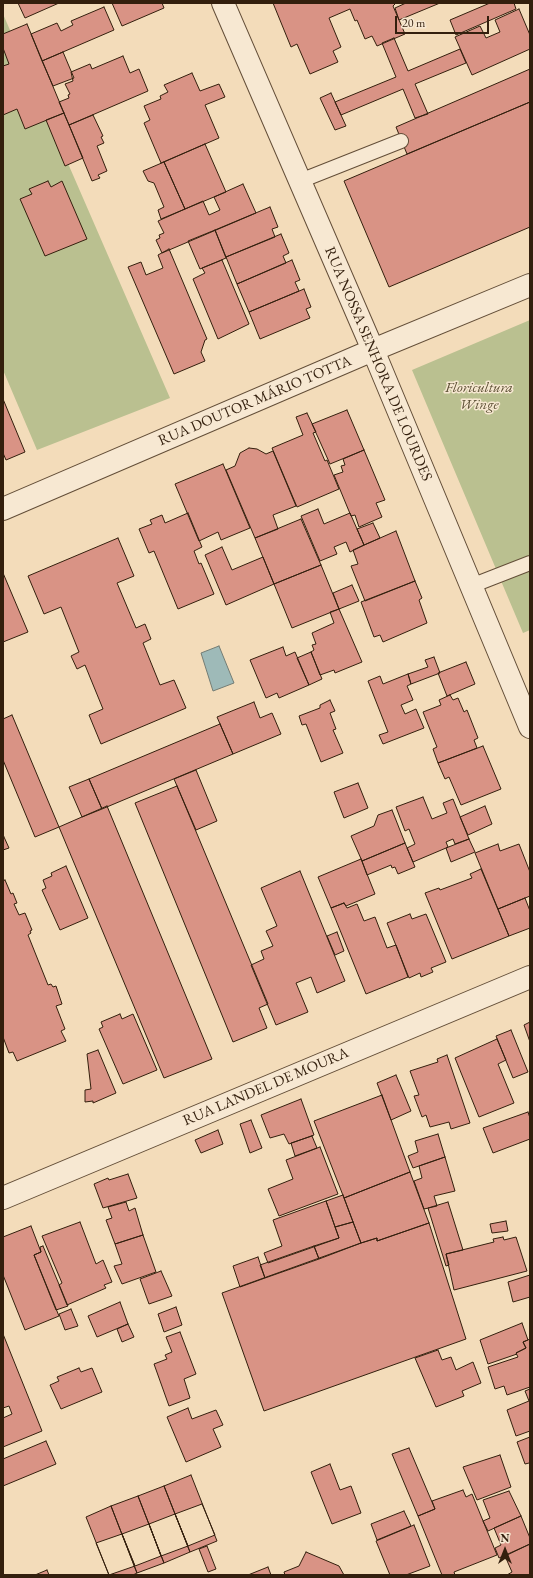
<!DOCTYPE html>
<meta charset="utf-8">
<style>
body{margin:0}
#map{position:relative;width:533px;height:1578px;overflow:hidden;background:#f3dcba;font-family:"EB Garamond",serif}
canvas{display:block}
.frame{position:absolute;inset:0;border:4px solid #331f0d;pointer-events:none}
.north{position:absolute;left:485px;top:1530px;width:40px;height:40px;-webkit-text-stroke:3px #f7e8d2;paint-order:stroke;rotate:0deg;font-size:11px;font-weight:700;line-height:16px;text-align:center;color:#331f0d}
.north::after{content:'';display:block;margin:auto;width:14px;height:18px;background:#331f0d;clip-path:polygon(50% 0,100% 100%,50% 72%,0 100%)}
.scale{position:absolute;left:395px;top:16px;width:94px;height:18px;box-sizing:border-box;border:2px solid #331f0d;border-top:0;padding-left:5px;font-size:12px;line-height:14px;white-space:nowrap;color:#331f0d;-webkit-text-stroke:3px #f7e8d2;paint-order:stroke}
</style>
<div id="map">
<canvas width="533" height="1578"></canvas>
<div class="frame"></div>
<div class="north">N</div>
<div class="scale">20 m</div>
</div>
<script>
const context = document.querySelector('canvas').getContext('2d');
context.lineJoin = 'round';
function paint(path, color) { context.fillStyle = color; context.fill(path, 'evenodd'); }
const shape = rows => new Path2D(rows.map(r => 'M' + r).join(''));
function strokePath(path, color, width, dash) { context.strokeStyle = color; context.lineWidth = width; context.lineCap = dash ? 'butt' : 'round'; context.setLineDash(dash || []); context.stroke(path); }
function label(font, color, halo, rows, align = 'center') {
  context.font = font + ' "EB Garamond",serif'; context.lineWidth = 3; context.setLineDash([]); context.textBaseline = 'middle'; context.strokeStyle = halo; context.fillStyle = color; for (const [text, x, y, turn = 0] of rows) {
    context.save(); context.translate(x, y); context.rotate((+turn || 0) * Math.PI / 180); context.textAlign = isNaN(turn) ? turn : align; if (halo) context.strokeText(text, 0, 0); context.fillText(text, 0, 0); context.restore();
  }
}
paint(shape([
 [3,14,170,398,37,450,3,370],
 [530,320,530,630,523,633,412,370]
]), '#bac090');
const water = shape([
 [219,646,234,683,213,691,201,653,219,646]
]);
paint(water, '#9ebab8');
strokePath(water, '#737c74', 1);
const building = shape([
 [18,3,59,3,25,18,18,3],
 [112,3,162,3,164,8,122,26,112,3],
 [273,3,396,3,393,6,405,34,377,46,372,36,365,39,357,20,355,21,350,9,329,18,341,47,333,51,338,62,310,74,297,44,291,47,273,3],
 [406,3,440,3,399,20,395,8,406,3],
 [490,3,514,3,516,9,456,35,450,20,490,3],
 [104,7,114,30,42,61,31,34,57,23,61,31,73,25,71,21,104,7],
 [519,9,530,35,530,49,472,75,455,37,480,26,486,38,500,32,495,20,519,9],
 [27,24,64,113,25,129,17,109,3,115,3,66,9,64,3,48,3,34,27,24],
 [394,38,408,71,460,49,466,63,415,84,428,114,415,118,403,89,341,115,335,102,396,77,382,43,394,38],
 [63,52,74,78,53,86,42,61,63,52],
 [123,56,130,73,139,69,148,91,69,125,59,102,69,98,68,95,70,94,65,84,73,81,71,72,90,64,92,69,123,56],
 [530,69,530,102,407,154,396,127,530,69],
 [192,73,200,91,219,84,225,97,205,105,219,138,161,163,144,123,150,120,144,106,161,99,160,96,168,92,164,85,192,73],
 [331,93,346,126,335,130,320,98,331,93],
 [530,102,530,227,389,287,344,181,530,102],
 [64,113,83,158,65,166,46,120,64,113],
 [93,115,103,136,101,137,104,143,97,146,107,171,98,175,100,178,92,181,69,125,93,115],
 [205,144,226,192,185,209,164,162,205,144],
 [164,162,185,209,161,219,158,210,164,207,154,183,148,181,143,171,164,162],
 [48,181,51,187,62,181,87,239,45,256,20,199,32,194,29,189,48,181],
 [243,184,256,213,162,253,156,240,160,238,159,235,164,233,158,221,203,201,209,215,220,210,214,197,243,184],
 [270,207,278,227,272,229,275,237,226,257,215,230,270,207],
 [215,230,226,258,200,269,188,241,215,230],
 [281,234,289,253,283,256,286,263,237,284,226,257,281,234],
 [169,249,207,339,205,340,201,352,205,361,174,374,128,267,141,262,146,275,163,268,158,255,169,249],
 [222,260,249,324,218,339,193,279,205,273,202,268,222,260],
 [292,260,300,280,295,282,299,291,249,312,237,284,292,260],
 [304,289,311,307,306,309,310,318,260,339,249,312,304,289],
 [3,399,25,452,6,460,3,453,3,399],
 [347,410,364,450,330,464,312,424,347,410],
 [307,413,316,432,313,433,325,461,327,460,339,489,297,507,272,448,303,435,296,417,307,413],
 [249,448,257,449,266,454,273,451,296,506,273,515,278,529,255,538,226,470,235,466,240,453,249,448],
 [364,450,385,500,376,503,382,517,359,527,355,515,351,516,334,475,343,472,341,466,345,465,343,459,364,450],
 [223,464,250,528,221,540,218,532,199,541,175,484,223,464],
 [318,509,324,524,350,513,364,545,350,552,346,542,334,547,337,554,320,561,301,516,318,509],
 [188,513,202,547,194,551,199,564,201,563,214,594,178,609,154,551,149,553,139,529,152,524,150,520,162,515,165,523,188,513],
 [301,519,321,565,274,584,255,538,301,519],
 [373,523,380,538,364,545,357,529,373,523],
 [396,531,415,581,365,601,351,566,358,564,353,550,396,531],
 [118,538,134,576,117,583,136,628,145,624,151,639,143,643,160,685,174,680,186,708,101,744,89,715,103,709,85,665,77,669,71,656,79,652,61,607,44,614,28,576,118,538],
 [222,547,232,570,263,557,274,584,226,605,205,555,222,547],
 [321,565,339,609,292,628,274,584,321,565],
 [3,573,28,632,3,642,3,573],
 [415,581,422,598,419,600,427,623,383,642,380,635,374,637,361,602,415,581],
 [352,585,359,601,339,609,333,593,352,585],
 [339,609,362,662,335,673,334,670,320,675,311,652,314,650,312,645,316,644,312,633,334,623,330,612,339,609],
 [283,647,286,656,295,652,309,685,279,698,277,693,266,698,250,660,283,647],
 [311,652,322,679,309,685,297,658,311,652],
 [434,657,440,673,411,684,408,674,428,667,425,660,434,657],
 [466,662,475,684,447,696,438,673,466,662],
 [408,674,411,684,407,686,413,700,401,705,405,714,416,709,424,728,383,744,379,735,388,732,368,681,380,676,383,684,408,674],
 [450,695,453,700,458,698,464,712,467,710,478,738,474,740,477,748,438,763,433,749,437,747,423,712,441,705,439,700,450,695],
 [330,700,335,711,330,713,336,729,333,730,343,753,321,762,306,724,302,725,299,716,320,708,320,705,330,700],
 [254,702,260,718,272,713,281,734,233,754,217,717,254,702],
 [12,715,59,827,35,837,3,760,3,719,12,715],
 [220,724,233,754,102,809,89,779,220,724],
 [483,746,501,789,461,805,449,777,445,779,438,763,483,746],
 [196,770,217,821,196,830,174,779,196,770],
 [89,779,102,809,82,817,69,787,89,779],
 [358,783,368,808,344,818,334,792,358,783],
 [177,786,268,1004,259,1008,267,1028,233,1042,135,803,177,786],
 [423,797,432,819,447,813,443,803,453,799,469,839,455,844,453,839,446,842,448,847,446,848,413,862,407,848,415,844,409,829,405,831,396,807,423,797],
 [107,806,212,1059,164,1078,59,827,107,806],
 [485,806,492,824,468,835,460,817,485,806],
 [392,810,405,843,362,861,351,836,374,826,378,815,392,810],
 [4,837,9,848,3,850,3,838,4,837],
 [469,839,475,852,451,862,446,848,469,839],
 [405,843,415,867,398,874,395,867,392,868,391,865,367,875,362,861,405,843],
 [498,844,500,851,519,844,530,872,530,896,498,909,475,853,498,844],
 [361,859,375,894,346,906,344,903,331,908,318,877,361,859],
 [66,866,88,918,60,930,42,890,46,888,43,880,52,876,51,873,66,866],
 [481,869,509,936,452,959,425,893,439,888,440,890,472,878,470,874,481,869],
 [300,871,345,981,317,993,311,977,296,983,308,1012,276,1025,251,965,264,959,261,951,273,946,266,931,277,926,261,888,300,871],
 [5,880,11,894,13,893,17,903,14,904,19,915,25,913,32,930,30,931,31,933,28,935,48,985,51,984,53,987,56,986,62,1004,56,1006,65,1029,61,1031,66,1041,17,1061,13,1052,9,1053,3,1037,3,881,5,880],
 [525,898,530,911,530,928,509,936,498,909,525,898],
 [344,903,347,908,357,904,364,921,375,917,387,948,396,945,408,977,366,994,331,908,344,903],
 [410,914,412,919,426,914,446,962,431,968,433,972,421,977,420,973,409,978,387,923,410,914],
 [337,932,344,951,335,955,327,936,337,932],
 [120,1014,122,1019,133,1014,157,1070,123,1084,99,1029,103,1027,101,1022,120,1014],
 [530,1022,530,1042,524,1025,530,1022],
 [511,1030,528,1072,513,1078,496,1036,511,1030],
 [497,1039,506,1060,498,1064,514,1103,479,1117,455,1058,497,1039],
 [98,1050,116,1093,93,1103,93,1101,85,1102,85,1090,91,1089,87,1054,98,1050],
 [447,1055,470,1123,451,1129,449,1122,430,1127,426,1115,422,1117,414,1096,419,1095,410,1071,438,1062,437,1059,447,1055],
 [396,1075,411,1111,391,1120,377,1083,396,1075],
 [382,1095,410,1172,344,1198,314,1121,382,1095],
 [301,1099,314,1135,289,1144,284,1134,270,1138,261,1115,301,1099],
 [528,1112,530,1118,530,1139,493,1153,483,1128,528,1112],
 [251,1120,262,1148,250,1153,240,1124,251,1120],
 [218,1130,223,1144,201,1153,195,1140,218,1130],
 [438,1134,445,1157,413,1168,408,1156,418,1152,415,1141,438,1134],
 [312,1136,317,1148,295,1156,291,1143,312,1136],
 [320,1147,338,1194,279,1216,268,1189,293,1179,286,1160,320,1147],
 [445,1157,455,1191,434,1196,437,1206,424,1209,414,1181,422,1178,419,1166,445,1157],
 [410,1172,429,1223,377,1241,377,1238,361,1243,344,1198,410,1172],
 [128,1174,137,1198,103,1208,94,1184,108,1178,109,1180,128,1174],
 [343,1195,353,1222,335,1227,326,1201,343,1195],
 [326,1201,339,1238,268,1263,264,1253,282,1246,273,1220,326,1201],
 [126,1202,129,1211,135,1208,143,1235,115,1244,106,1220,112,1218,108,1207,126,1202],
 [448,1202,463,1250,446,1254,449,1265,446,1266,428,1208,448,1202],
 [506,1221,508,1231,492,1233,490,1224,506,1221],
 [80,1222,96,1264,103,1260,112,1282,104,1285,106,1288,67,1305,59,1285,62,1283,42,1236,80,1222],
 [353,1222,361,1243,319,1259,314,1246,339,1238,335,1227,353,1222],
 [429,1223,466,1339,264,1411,222,1293,361,1243,377,1238,377,1241,429,1223],
 [31,1226,41,1252,34,1255,59,1316,25,1330,3,1275,3,1237,31,1226],
 [143,1235,156,1272,122,1284,114,1266,122,1264,115,1244,143,1235],
 [503,1237,504,1240,516,1237,527,1271,454,1290,446,1254,494,1242,493,1239,503,1237],
 [43,1246,68,1306,56,1310,34,1255,41,1252,40,1247,43,1246],
 [314,1246,319,1259,265,1278,260,1265,314,1246],
 [258,1257,265,1278,240,1287,233,1266,258,1257],
 [161,1271,172,1296,149,1304,140,1279,161,1271],
 [530,1275,530,1297,513,1302,508,1282,530,1275],
 [120,1302,128,1324,97,1337,88,1316,120,1302],
 [176,1307,182,1325,164,1332,158,1314,176,1307],
 [71,1309,78,1326,65,1330,59,1314,71,1309],
 [522,1323,528,1340,523,1342,526,1348,516,1353,517,1354,488,1364,480,1340,522,1323],
 [128,1324,134,1337,122,1342,117,1329,128,1324],
 [180,1332,196,1374,184,1379,190,1398,169,1406,154,1364,167,1359,165,1355,172,1352,166,1337,180,1332],
 [3,1334,42,1431,3,1447,3,1418,12,1414,9,1406,3,1408,3,1334],
 [530,1339,530,1387,507,1395,504,1386,495,1389,488,1367,518,1357,516,1353,526,1348,523,1342,530,1339],
 [438,1350,442,1360,451,1357,456,1370,473,1362,481,1383,462,1391,464,1396,436,1407,415,1358,438,1350],
 [79,1368,81,1372,92,1368,102,1392,61,1409,50,1385,59,1381,57,1377,79,1368],
 [530,1389,530,1431,516,1436,507,1410,529,1401,525,1391,530,1389],
 [188,1408,192,1419,216,1410,223,1425,213,1429,221,1447,186,1462,167,1417,188,1408],
 [530,1437,530,1464,529,1463,525,1464,517,1442,530,1437],
 [46,1441,56,1464,3,1486,3,1459,46,1441],
 [409,1448,435,1509,418,1516,392,1454,409,1448],
 [500,1455,511,1487,477,1500,463,1467,500,1455],
 [330,1464,340,1490,351,1486,361,1513,332,1524,311,1472,330,1464],
 [191,1475,217,1541,190,1552,164,1486,191,1475],
 [164,1486,190,1552,164,1563,138,1496,164,1486],
 [463,1490,466,1497,472,1494,497,1555,454,1572,455,1575,442,1575,418,1516,435,1509,432,1501,463,1490],
 [509,1491,521,1516,488,1531,483,1521,490,1518,483,1500,509,1491],
 [138,1496,164,1563,137,1573,111,1506,138,1496],
 [202,1504,215,1535,188,1546,175,1514,202,1504],
 [111,1506,137,1573,133,1575,109,1575,86,1517,111,1506],
 [404,1511,411,1526,377,1540,371,1524,404,1511],
 [175,1514,188,1546,161,1556,149,1524,175,1514],
 [521,1516,530,1538,530,1544,499,1558,495,1548,501,1545,494,1528,521,1516],
 [149,1524,161,1556,135,1566,122,1534,149,1524],
 [414,1525,430,1566,406,1575,390,1575,376,1541,414,1525],
 [122,1534,135,1566,109,1575,96,1543,122,1534],
 [530,1544,530,1575,507,1575,512,1572,505,1556,530,1544],
 [207,1546,216,1569,208,1572,199,1549,207,1546],
 [306,1552,339,1566,344,1575,285,1575,284,1572,299,1566,306,1552],
 [268,1567,271,1575,248,1575,268,1567],
 [47,1570,49,1575,35,1575,47,1570]
]);
paint(building, '#d99385');
strokePath(building, '#331f0d', 1);
const service = shape([
 [300,181,401,141],
 [471,586,530,563]
]);
const minor = shape([
 [373,350,530,727],
 [3,1198,530,977]
]);
const tertiary = shape([
 [223,3,373,350],
 [3,509,373,350,530,285]
]);
strokePath(service, '#634e38', 16);
strokePath(minor, '#634e38', 24);
strokePath(tertiary, '#634e38', 24);
strokePath(service, '#f7e8d2', 14);
strokePath(minor, '#f7e8d2', 22);
strokePath(tertiary, '#f7e8d2', 22);
label('15px', '#331f0d', '#f7e8d2', [
 ["RUA NOSSA SENHORA DE LOURDES",378,364,67],
 ["RUA DOUTOR MÁRIO TOTTA",255,401,-23],
 ["RUA LANDEL DE MOURA",266,1087,-23]
]);
label('italic 15px', '#5c4f34', '#f7e8d2', [
 ["Floricultura",479,388],
 ["Winge",479,405]
]);
</script>
